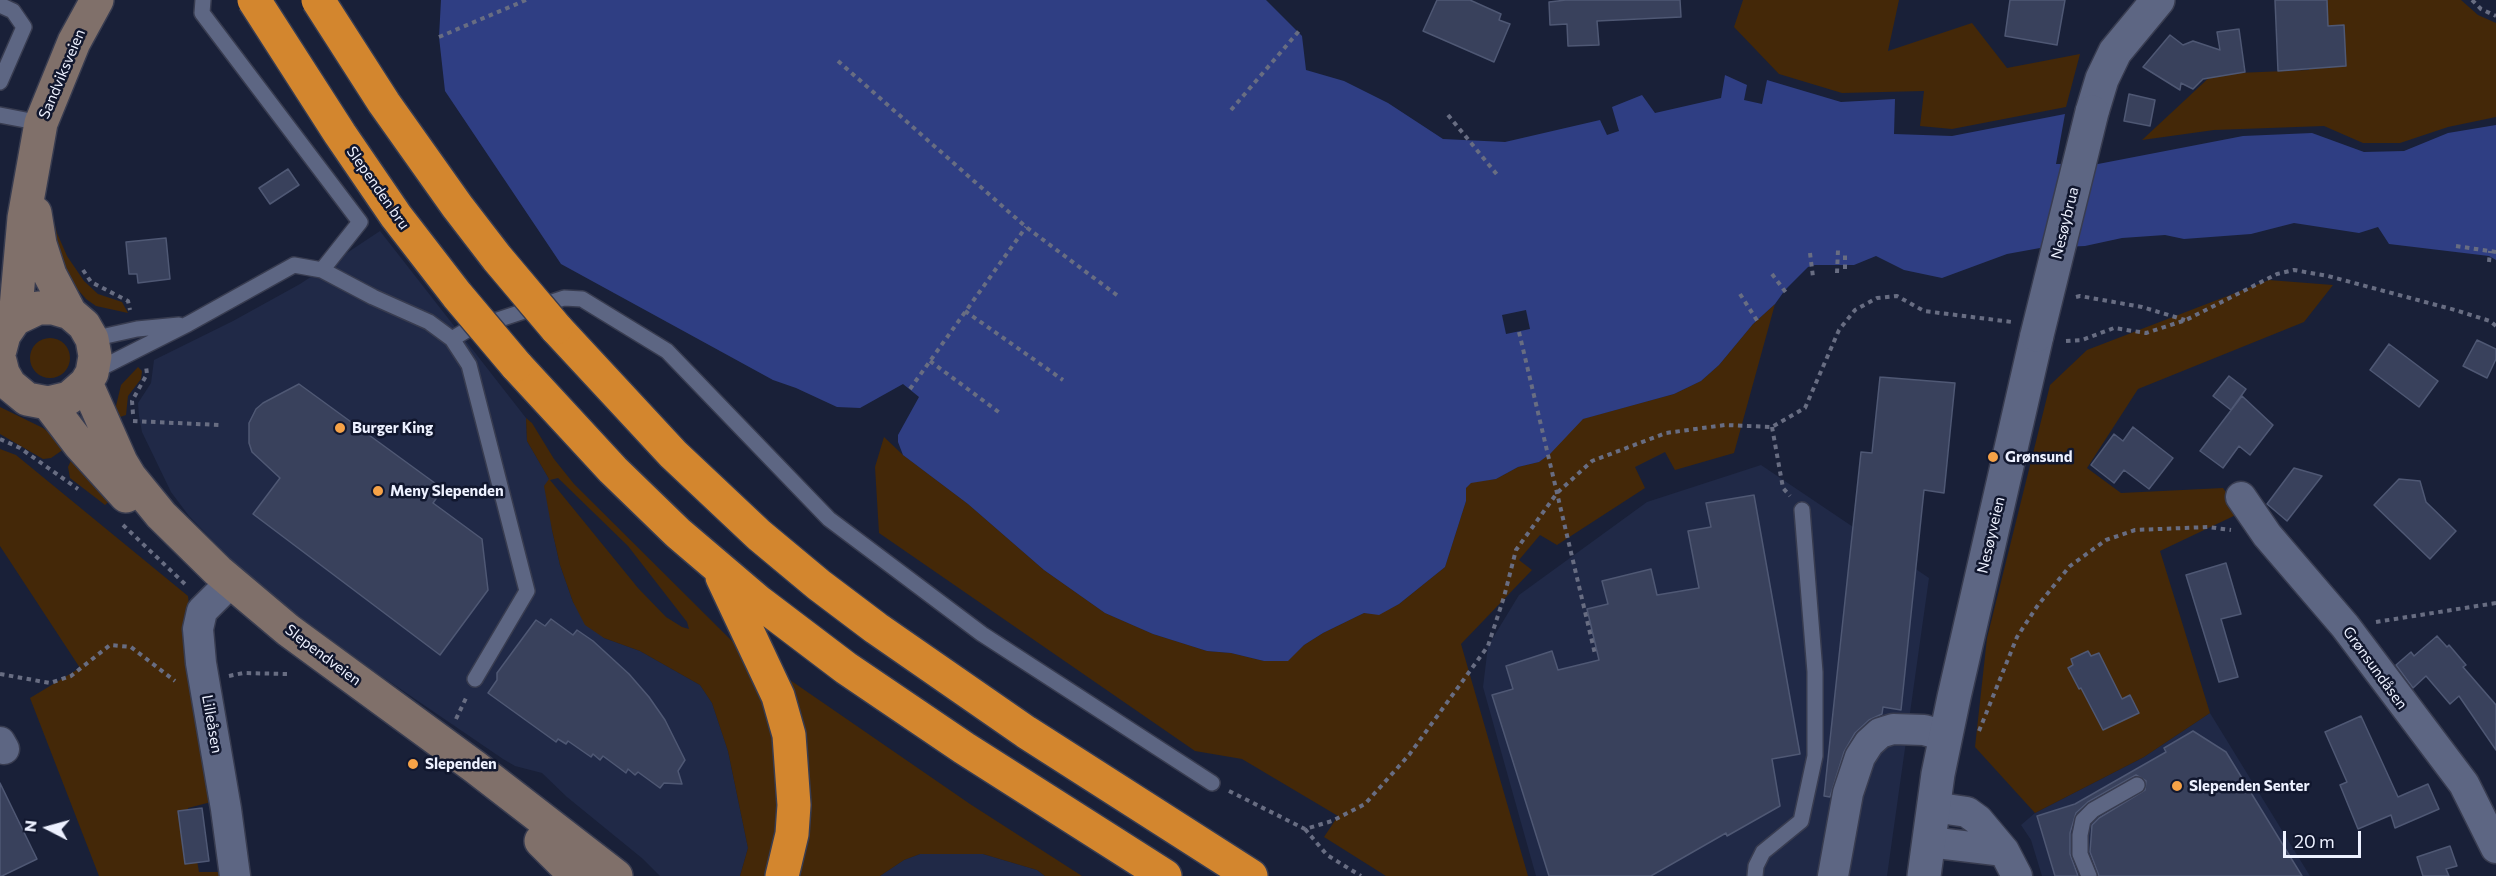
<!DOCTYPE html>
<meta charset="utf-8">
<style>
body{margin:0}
#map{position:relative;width:2496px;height:876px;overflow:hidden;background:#192038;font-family:Commissioner,sans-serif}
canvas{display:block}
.north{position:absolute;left:18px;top:798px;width:60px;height:60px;-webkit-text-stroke:4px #11172e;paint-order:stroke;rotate:276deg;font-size:16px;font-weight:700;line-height:24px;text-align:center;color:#edf1ff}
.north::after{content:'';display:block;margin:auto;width:21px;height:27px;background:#edf1ff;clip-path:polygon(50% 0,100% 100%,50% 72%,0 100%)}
.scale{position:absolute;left:2283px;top:831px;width:78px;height:27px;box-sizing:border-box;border:3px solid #edf1ff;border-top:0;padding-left:8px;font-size:18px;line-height:21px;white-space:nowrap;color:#edf1ff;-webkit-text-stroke:4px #11172e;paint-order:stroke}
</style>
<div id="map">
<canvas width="2496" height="876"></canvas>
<div class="north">N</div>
<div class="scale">20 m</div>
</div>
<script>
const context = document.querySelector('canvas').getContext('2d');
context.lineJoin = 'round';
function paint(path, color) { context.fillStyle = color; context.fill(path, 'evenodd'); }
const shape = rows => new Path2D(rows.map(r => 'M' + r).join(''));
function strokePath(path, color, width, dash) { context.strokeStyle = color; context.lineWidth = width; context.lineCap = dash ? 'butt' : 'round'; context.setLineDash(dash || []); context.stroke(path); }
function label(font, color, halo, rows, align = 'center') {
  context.font = font + ' Commissioner,sans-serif'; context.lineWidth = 5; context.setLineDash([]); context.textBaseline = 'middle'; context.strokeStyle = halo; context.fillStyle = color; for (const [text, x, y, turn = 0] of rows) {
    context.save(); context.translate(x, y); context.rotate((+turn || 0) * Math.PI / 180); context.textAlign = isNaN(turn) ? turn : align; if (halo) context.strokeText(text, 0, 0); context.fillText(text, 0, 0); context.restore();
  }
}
paint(shape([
 [380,231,526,418,527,441,549,479,552,530,560,565,573,602,604,638,640,651,700,685,712,703,728,751,748,848,740,876,660,876,643,859,567,797,542,773,515,766,503,759,371,669,288,608,240,569,189,516,171,492,142,432,139,416,138,403,151,383,154,360,233,321,300,284],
 [1761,465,1929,578,1887,876,1536,876,1483,687,1488,646,1519,595,1647,502],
 [2210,713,2310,876,2042,876,2031,840,2021,825,2035,813,2144,757],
 [920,854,983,854,1037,870,1045,876,880,876,904,860]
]), '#202947');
paint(shape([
 [1743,0,1899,0,1888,51,1972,23,2007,68,2080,54,2066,107,1952,129,1920,126,1924,91,1842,93,1779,74,1734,27],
 [2308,0,2461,0,2478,15,2496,23,2496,117,2448,127,2400,143,2363,143,2324,126,2214,130,2142,140,2213,74,2309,70],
 [50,205,57,233,67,256,84,281,98,294,122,302,128,313,96,306,86,299,73,284,58,257,47,206],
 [2269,280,2333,285,2304,322,2138,389,2087,468,2121,493,2223,488,2240,513,2160,551,2210,713,2144,757,2035,813,1975,747,1987,638,2050,385,2087,350],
 [1775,304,1734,453,1675,470,1665,452,1635,467,1645,488,1557,545,1540,535,1519,560,1532,570,1461,644,1528,876,1386,876,1324,837,1338,816,1242,759,1195,751,879,533,875,467,884,437,903,455,968,504,1044,570,1105,613,1153,634,1207,651,1231,653,1264,661,1287,661,1304,645,1323,633,1364,613,1379,614,1399,604,1445,567,1466,501,1466,488,1471,482,1496,479,1518,467,1539,462,1582,419,1674,394,1701,381,1719,365,1753,324],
 '30 358a20 20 0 1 1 40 0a20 20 0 1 1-40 0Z',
 [138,367,142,371,141,379,128,396,126,415,117,418,116,406,121,385],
 [0,407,43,428,67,447,51,458,43,459,0,434],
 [526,418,532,423,554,459,574,484,736,645,754,671,774,731,780,819,767,876,740,876,748,848,728,751,712,703,700,685,640,651,604,638,585,625,573,602,560,565,552,530,544,486,549,479,527,441],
 [558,478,628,546,687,622,689,629,682,627,666,617,638,588,550,480],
 [0,449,16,455,188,596,211,802,188,808,199,872,223,872,223,876,99,876,30,698,80,668,0,546],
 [72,458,114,497,105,505,70,478,68,467],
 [790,680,970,804,1082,876,1045,876,1037,870,983,854,920,854,904,860,880,876,798,876,807,835,810,791,804,738,785,685]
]), '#442808');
paint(shape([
 [441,0,1266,0,1302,36,1306,70,1344,81,1388,103,1443,139,1505,142,1600,120,1607,135,1619,131,1612,107,1642,95,1655,113,1721,98,1725,75,1747,85,1744,100,1762,104,1767,80,1841,102,1895,99,1894,134,1952,136,2065,114,2056,164,2098,164,2243,136,2312,133,2364,152,2404,151,2448,133,2496,125,2496,260,2489,256,2389,244,2378,227,2359,233,2294,223,2251,234,2184,239,2165,235,2122,238,2085,246,2040,248,2007,254,1942,278,1904,270,1876,256,1854,265,1815,265,1808,267,1785,290,1775,304,1753,324,1719,365,1701,381,1674,394,1583,419,1550,454,1539,462,1518,467,1496,479,1471,483,1466,488,1466,501,1445,567,1399,604,1379,615,1364,613,1323,633,1304,645,1288,661,1264,661,1231,653,1207,651,1153,634,1105,613,1044,570,968,504,903,455,898,442,898,435,919,397,903,384,860,408,837,407,796,388,773,380,561,264,445,91,439,37]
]), '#2f3e83');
paint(shape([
 [1526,310,1530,329,1506,334,1502,315]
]), '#192038');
const building = shape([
 [1437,0,1470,0,1501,14,1499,20,1510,24,1494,62,1423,31,1437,0],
 [1566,0,1680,0,1681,17,1597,21,1599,45,1568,46,1567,24,1550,25,1549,2,1566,0],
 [2010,0,2065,0,2057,45,2005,36,2010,0],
 [2275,0,2327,0,2328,26,2344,25,2346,66,2278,71,2275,0],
 [2239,29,2245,72,2203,79,2193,89,2181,83,2180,90,2143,67,2170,35,2183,45,2193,41,2220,50,2217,32,2239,29],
 [2129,94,2155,100,2150,126,2124,121,2129,94],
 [288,169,299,185,270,204,259,188,288,169],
 [166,238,170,279,138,283,137,274,129,274,126,242,166,238],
 [2477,340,2496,349,2496,359,2487,378,2463,366,2477,340],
 [2389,344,2438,381,2419,407,2370,370,2389,344],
 [2229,376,2246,389,2231,410,2213,396,2229,376],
 [1880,377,1955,383,1944,493,1924,490,1901,710,1883,707,1882,714,1869,720,1855,733,1844,752,1830,797,1824,796,1861,452,1872,453,1880,377],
 [299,384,443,489,433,503,482,539,488,590,440,655,253,514,280,478,252,452,249,443,249,423,256,409,263,403,299,384],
 [2242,396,2273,425,2250,455,2239,446,2223,468,2200,451,2242,396],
 [2133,427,2173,458,2149,489,2124,470,2114,483,2091,465,2114,434,2123,441,2133,427],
 [2294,468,2322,476,2287,521,2267,504,2294,468],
 [2399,479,2420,481,2426,502,2456,531,2430,559,2374,505,2399,479],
 [1754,495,1800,754,1772,759,1780,806,1727,836,1726,833,1651,876,1549,876,1492,695,1513,689,1506,666,1552,651,1558,670,1599,660,1587,609,1608,604,1602,581,1651,569,1657,595,1699,588,1688,531,1711,527,1706,503,1754,495],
 [2226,563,2241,614,2221,619,2238,677,2219,682,2186,575,2226,563],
 [551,619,573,635,577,630,593,641,629,674,649,697,665,720,685,760,678,771,682,784,664,783,660,788,638,772,635,775,628,769,626,773,603,756,600,760,593,754,591,757,568,741,566,744,558,739,556,742,488,693,497,680,497,673,536,620,545,626,551,619],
 [2437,636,2447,647,2449,645,2466,665,2463,667,2496,705,2496,750,2459,696,2450,704,2426,676,2413,688,2396,665,2411,652,2414,656,2437,636],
 [2088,651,2091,656,2099,653,2122,699,2130,695,2139,713,2103,730,2081,688,2079,689,2068,668,2073,665,2071,659,2088,651],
 [2361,716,2398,797,2428,784,2439,809,2395,828,2391,815,2358,829,2340,785,2347,782,2325,732,2361,716],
 [2193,731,2226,752,2302,876,2099,876,2090,852,2092,825,2099,818,2145,790,2146,781,2136,775,2088,802,2076,813,2070,833,2070,854,2078,876,2055,876,2037,816,2075,804,2166,752,2164,748,2193,731],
 [0,783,37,859,2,876,0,876,0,783],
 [202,808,209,861,185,864,178,811,202,808],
 [2450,846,2457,866,2446,869,2449,876,2423,876,2417,857,2450,846]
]);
paint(building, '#39415c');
strokePath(building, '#4f5874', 1.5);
const service = shape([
 [203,0,202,13,360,222,322,270],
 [0,5,13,11,24,27,0,82],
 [0,115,41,123],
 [92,339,137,329,179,325],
 [452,339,467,330,564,298,582,299,667,351,829,519,982,634,1212,783],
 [93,372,188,324,294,265,322,270,373,297,429,322,452,339,469,365,527,591,475,679],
 [1755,876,1756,866,1763,852,1801,821,1815,756,1815,672,1802,510],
 [2089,876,2080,854,2080,835,2083,820,2093,810,2137,785]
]);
const minor = shape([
 [2241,497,2267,535,2345,626,2464,784,2496,848],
 [231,582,202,611,198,629,201,663,226,809,235,876],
 [0,742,4,749],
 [1933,807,1967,812,1978,820,2004,851,2017,876],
 [1929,842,2004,851],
 [1833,876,1848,793,1860,757,1869,743,1880,733,1893,729,1924,730,1946,736]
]);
const tertiary = shape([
 [2092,112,2102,79,2115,52,2158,0],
 [1924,876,1938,774,1954,697,2037,335]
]);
const secondary = shape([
 [35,213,40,244,50,275,70,313],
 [15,319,24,218,41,123,74,42,97,0],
 [0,350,4,335,15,319,38,308,53,308,70,313,84,325,92,339,95,356,92,373,86,383,69,398,48,403,27,399,10,385,3,373,0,361],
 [86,383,121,462,130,477,161,515,218,571,288,630,475,767,616,876],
 [48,403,80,445,126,496],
 [541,841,576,876]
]);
const motorway = shape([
 [556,328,673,454,759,535,819,585,876,628,1026,732,1251,876],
 [516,365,613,470,678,533,759,602,846,668,964,748,1165,876],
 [722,577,778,696,789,735,794,805,792,834,782,876]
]);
strokePath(service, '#383c50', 18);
strokePath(minor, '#383c50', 33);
strokePath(tertiary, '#383c50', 36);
strokePath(secondary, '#383c50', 36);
strokePath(motorway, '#383c50', 36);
strokePath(shape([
 [2472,0,2481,9,2496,16],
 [439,37,526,0],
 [838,61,1026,227,1118,296],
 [1231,110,1299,31],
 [1448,115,1499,177],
 [2456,246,2496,252],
 [1810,253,1813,277],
 [2489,262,2490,251],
 [1845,269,1845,255],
 [83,270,91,282,128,301,130,310],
 [1837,273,1838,250],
 [1772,274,1787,294],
 [1740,294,1758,322],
 [2076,297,2080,296,2142,307,2185,320],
 [965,311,1063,380],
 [1519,332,1595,654],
 [2066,341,2082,340,2114,328,2146,333,2186,320,2277,274,2294,270,2328,276,2455,310,2490,321,2496,326],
 [930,361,1000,413],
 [910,389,1026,227],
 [133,414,132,401,147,374,146,366],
 [133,421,219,425],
 [1772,427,1783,488,1790,496],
 [0,439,20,448,78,489],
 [123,525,187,586],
 [2376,622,2496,603],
 [0,674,50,683,71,676,110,645,131,647,175,681],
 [229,676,243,673,287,674],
 [456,719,467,696],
 [1979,731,2017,637,2038,605,2070,566,2106,540,2135,530,2208,527,2231,530],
 [1229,791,1305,829,1332,821,1365,804,1409,755,1488,646,1504,597,1516,550,1557,493,1592,461,1666,433,1725,425,1772,427,1805,408,1839,330,1855,310,1877,298,1897,296,1924,311,2012,322],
 [1305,829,1327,855,1361,876]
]), '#686d82', 4, [4.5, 4.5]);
strokePath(service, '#5d6683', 15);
strokePath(minor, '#5d6683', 30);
strokePath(tertiary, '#5d6683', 33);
strokePath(secondary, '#80706a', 33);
strokePath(motorway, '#d3862e', 33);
const tertiaryBridge = shape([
 [2037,335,2092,112]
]);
const motorwayBridge = shape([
 [254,0,340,134,396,216,457,295,516,365],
 [318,0,384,103,457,206,497,258,556,328]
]);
strokePath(tertiaryBridge, '#383c50', 36, []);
strokePath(motorwayBridge, '#383c50', 36, []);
strokePath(tertiaryBridge, '#5d6683', 33);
strokePath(motorwayBridge, '#d3862e', 33);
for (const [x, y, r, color] of [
 [340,428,6,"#f6a247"],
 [1993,457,6,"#f6a247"],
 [378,491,6,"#f6a247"],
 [413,764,6,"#f6a247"],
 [2177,786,6,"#f6a247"]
]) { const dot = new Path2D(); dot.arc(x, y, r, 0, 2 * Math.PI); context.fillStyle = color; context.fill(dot); strokePath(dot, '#11172e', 2); }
label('15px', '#edf1ff', '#11172e', [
 ["Sandviksveien",62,74,-67],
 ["Slependen bru",378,188,55],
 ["Nesøybrua",2065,223,-76],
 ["Nesøyveien",1991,535,-77],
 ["Slependveien",323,655,37],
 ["Grønsundåsen",2375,668,54],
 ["Lilleåsen",212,724,80]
]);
label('bold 15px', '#edf1ff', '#11172e', [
 ["Burger King",352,428],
 ["Grønsund",2005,457],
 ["Meny Slependen",390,491],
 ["Slependen",425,764],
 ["Slependen Senter",2189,786]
], 'left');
</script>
